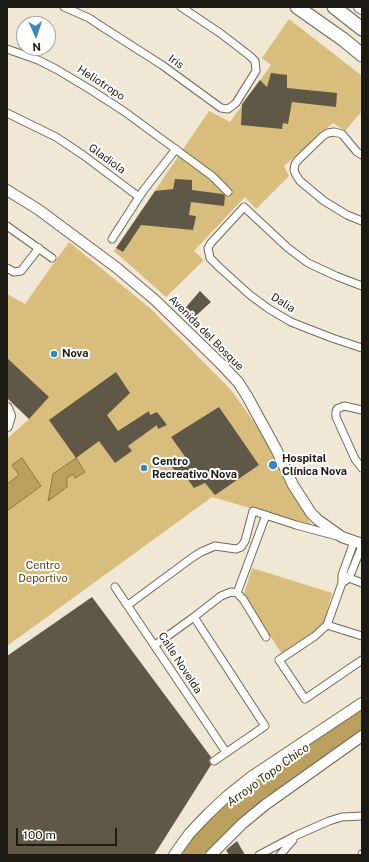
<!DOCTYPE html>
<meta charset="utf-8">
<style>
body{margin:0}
#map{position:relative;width:369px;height:862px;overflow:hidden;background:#f0e8d4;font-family:"Public Sans",sans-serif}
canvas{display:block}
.frame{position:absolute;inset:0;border:8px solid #1d1a13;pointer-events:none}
.north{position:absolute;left:16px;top:16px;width:40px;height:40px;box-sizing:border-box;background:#fff;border:1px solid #a5a3a1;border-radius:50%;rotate:177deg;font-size:11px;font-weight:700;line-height:16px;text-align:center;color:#1d1a13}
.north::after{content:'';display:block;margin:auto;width:14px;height:18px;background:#3489b8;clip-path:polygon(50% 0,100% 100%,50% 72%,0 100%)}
.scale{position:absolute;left:16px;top:828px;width:101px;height:18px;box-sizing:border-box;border:2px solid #1d1a13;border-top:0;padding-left:5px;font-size:12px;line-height:14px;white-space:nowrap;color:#1d1a13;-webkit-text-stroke:3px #fff;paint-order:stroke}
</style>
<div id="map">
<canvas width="369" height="862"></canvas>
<div class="frame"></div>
<div class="north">N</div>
<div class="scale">100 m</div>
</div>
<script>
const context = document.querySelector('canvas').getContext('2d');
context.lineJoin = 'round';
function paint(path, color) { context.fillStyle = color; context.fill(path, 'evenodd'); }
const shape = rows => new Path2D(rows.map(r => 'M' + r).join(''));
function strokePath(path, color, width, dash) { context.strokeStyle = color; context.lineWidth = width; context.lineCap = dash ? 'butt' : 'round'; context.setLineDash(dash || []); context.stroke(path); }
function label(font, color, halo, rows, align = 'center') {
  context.font = font + ' "Public Sans",sans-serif'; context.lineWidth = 4; context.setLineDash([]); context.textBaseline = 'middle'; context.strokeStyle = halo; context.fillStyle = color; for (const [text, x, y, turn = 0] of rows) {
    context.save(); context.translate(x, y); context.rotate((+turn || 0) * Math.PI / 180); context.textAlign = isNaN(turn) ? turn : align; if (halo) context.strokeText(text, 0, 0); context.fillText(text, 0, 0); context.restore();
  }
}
paint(shape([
 [289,19,362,76,362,111,345,131,333,123,284,166,289,176,256,209,245,197,194,251,204,260,166,297,114,251,209,111,230,122,271,65,262,58],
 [69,242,151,309,231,390,261,432,312,526,212,497,7,646,7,439,29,419,7,398,7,294,25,304],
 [252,568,332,593,324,623,283,656,244,594]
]), '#d8bd7d');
const water = shape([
 [22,458,41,486,7,511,7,484,19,475,12,465,22,458],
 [76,458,85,472,75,478,73,474,67,478,67,487,48,501,53,474,76,458],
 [362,703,362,736,298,781,212,855,174,855,208,814,362,703]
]);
paint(water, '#ba9f5e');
strokePath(water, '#8b7748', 1);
paint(shape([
 [271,73,287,75,287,88,337,93,336,107,292,102,288,124,283,123,282,129,241,125,242,104,260,80,267,87],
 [175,179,192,180,192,190,223,194,225,196,224,206,191,202,189,215,196,216,193,230,141,225,123,252,116,248,155,191,173,189],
 [200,291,211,302,189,322,180,314],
 [7,358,49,397,29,419,7,398],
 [116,372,130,393,107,415,118,431,149,411,150,415,157,412,167,425,158,429,157,425,128,446,132,451,115,463,99,441,76,458,49,420],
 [219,407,259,465,215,495,205,483,194,488,184,474,180,477,172,467,186,458,171,437],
 [92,597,211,757,209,761,211,765,154,855,7,855,7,656],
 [237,841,245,855,229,855,226,850]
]), '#5f5847');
const street = shape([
 [64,7,89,18,104,28,162,65,221,108,228,109,236,103,256,71,255,61,250,56,220,33,181,7],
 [7,49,38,60,56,69,91,90,125,112,212,176,228,192],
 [7,113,56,137,83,155,139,197],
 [362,155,357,152,342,134,334,132,328,133,323,136,298,160,295,164,294,170,296,175,300,181,324,201,347,215,362,221],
 [7,226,52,258],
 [112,239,143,191,176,149],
 [7,268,14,272,21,271,39,248],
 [362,286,336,276,308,263,288,248,244,207,211,243,208,248,210,258,220,268,250,295,269,309,291,322,332,338,362,348],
 [362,410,344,406,337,409,336,412,336,417,355,459,362,468],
 [354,542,342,575,342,583,327,625,315,636,279,660,305,699,362,660],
 [344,576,362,583],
 [342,583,349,578,362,546],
 [115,587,226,752],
 [237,593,266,515],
 [237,593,243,599,266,637],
 [128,605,193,557,201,552,215,546,236,549,241,547,245,541,253,511,296,525,337,536],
 [194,617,265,726,214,761],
 [327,625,362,636],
 [155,645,194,617,221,596,231,592,237,593],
 [259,855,295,836,329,821,342,817,362,816],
 [280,855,293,840],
 [362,855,362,854]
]);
const secondary = shape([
 [359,7,362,9],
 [7,190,39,210,117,268,155,300,220,363,238,382,247,396,276,449,293,485,311,513,318,520,342,537,362,544],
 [7,408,10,416,7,426],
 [174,855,189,834,208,814,226,797,251,777,362,703],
 [211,855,242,824,265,805,362,736]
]);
const highway = shape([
 [297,7,344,40,362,55],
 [334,7,362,29]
]);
strokePath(street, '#706957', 9);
strokePath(secondary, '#706957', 12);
strokePath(highway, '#706957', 15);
strokePath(street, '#fff', 7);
strokePath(secondary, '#fff', 10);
strokePath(highway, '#fff', 13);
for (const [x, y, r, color] of [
 [54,354,4,"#3489b8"],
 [273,465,5,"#3489b8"],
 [144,468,4,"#3489b8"]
]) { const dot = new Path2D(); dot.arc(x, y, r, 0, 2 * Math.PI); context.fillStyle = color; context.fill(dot); strokePath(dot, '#fff', 1.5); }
label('11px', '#1d1a13', '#fff', [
 ["Iris",176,62,35],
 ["Heliotropo",101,83,33],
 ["Gladiola",107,159,36],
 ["Dalia",283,303,32],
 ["Avenida del Bosque",206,333,45],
 ["Calle Novelda",180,663,57]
]);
label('bold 11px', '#1d1a13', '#fff', [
 ["Nova",62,354],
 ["Hospital",282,459],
 ["Clínica Nova",282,472],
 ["Centro",152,462],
 ["Recreativo Nova",152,475]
], 'left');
label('11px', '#5a4612', '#fff', [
 ["Centro",43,566],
 ["Deportivo",43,579]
]);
label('italic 12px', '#362a0c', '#fff', [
 ["Arroyo Topo Chico",268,775,-36]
]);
</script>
